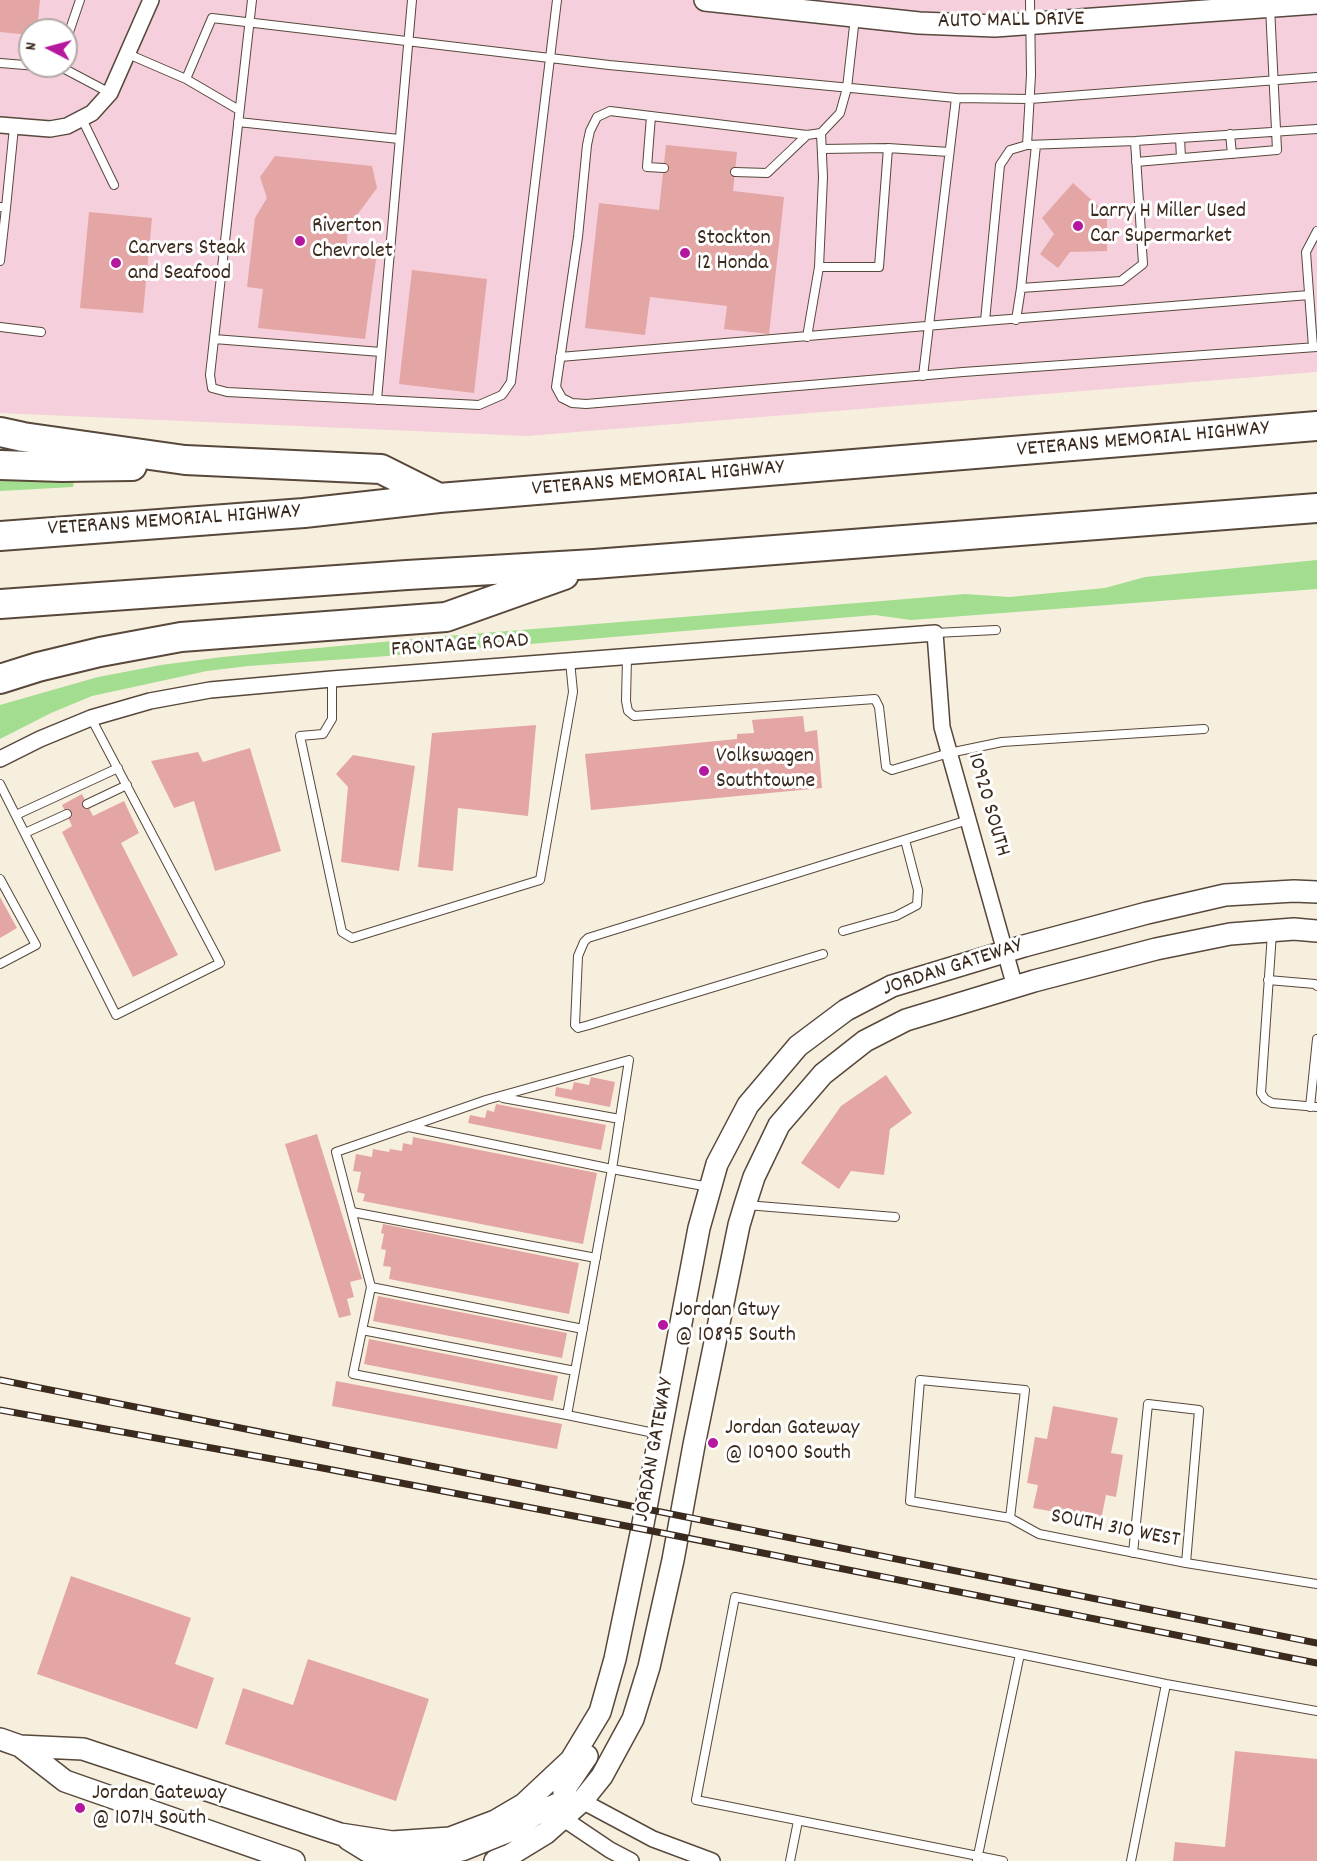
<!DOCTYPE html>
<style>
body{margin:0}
#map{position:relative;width:1317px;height:1861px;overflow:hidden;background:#f7efde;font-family:Dekko,sans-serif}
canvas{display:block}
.north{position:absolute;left:18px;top:18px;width:60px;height:60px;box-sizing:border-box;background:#fff;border:2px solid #b1aaa5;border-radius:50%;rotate:276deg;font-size:16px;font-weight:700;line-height:24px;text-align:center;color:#3b2a1e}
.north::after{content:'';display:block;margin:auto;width:21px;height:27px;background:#b5179e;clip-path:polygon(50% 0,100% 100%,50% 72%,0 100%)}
</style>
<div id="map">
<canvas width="1317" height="1861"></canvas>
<div class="north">N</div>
</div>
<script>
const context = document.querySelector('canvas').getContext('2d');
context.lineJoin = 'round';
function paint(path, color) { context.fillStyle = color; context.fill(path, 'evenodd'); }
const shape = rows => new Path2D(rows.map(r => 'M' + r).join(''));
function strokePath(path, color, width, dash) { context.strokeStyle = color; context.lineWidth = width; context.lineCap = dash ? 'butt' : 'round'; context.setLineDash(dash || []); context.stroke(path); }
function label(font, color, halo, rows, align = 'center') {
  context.font = font + ' Dekko,sans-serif'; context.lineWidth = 6; context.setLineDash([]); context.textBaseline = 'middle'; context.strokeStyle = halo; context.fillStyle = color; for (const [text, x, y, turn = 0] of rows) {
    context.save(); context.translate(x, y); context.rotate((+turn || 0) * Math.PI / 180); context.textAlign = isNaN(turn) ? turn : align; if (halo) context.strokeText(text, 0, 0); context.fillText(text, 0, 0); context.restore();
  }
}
paint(shape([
 [0,0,1317,0,1317,372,527,436,0,413],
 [30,30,66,30,66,66,30,66]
]), '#f5cfdb');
paint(shape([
 [0,479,74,481,73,487,0,491],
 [1317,560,1317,589,911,620,875,615,375,657,248,666,207,671,92,696,51,713,0,739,0,705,98,677,161,665,222,657,446,636,882,601,965,594,1009,597,1105,588,1145,577]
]), '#a3dd8f');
paint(shape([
 [0,0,40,0,37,30,30,30,30,35,0,32],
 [666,145,737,152,733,191,784,197,769,334,724,329,727,306,650,297,645,335,585,328,599,203,659,210],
 [275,156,372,166,377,188,348,227,346,255,376,259,365,339,258,328,263,289,247,287,255,218,267,198,260,177],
 [1073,183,1107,214,1107,251,1070,252,1058,268,1040,254,1054,234,1042,218],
 [89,212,152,218,143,313,80,308],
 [412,270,487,279,474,393,399,384],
 [803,716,805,732,817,730,822,788,591,810,585,754,737,739,737,734,754,733,752,720],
 [536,725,528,816,458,808,453,871,418,867,432,733],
 [250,748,281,851,215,871,194,801,174,808,151,761,198,752,203,762],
 [353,755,415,766,399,871,341,862,348,787,336,774],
 [82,794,93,816,124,801,139,833,121,843,178,955,133,977,62,832,72,826,62,805],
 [0,897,17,928,0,938],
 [886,1075,912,1113,890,1129,884,1175,851,1171,839,1189,801,1163,841,1106],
 [591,1077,615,1082,610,1107,555,1096,556,1087,572,1090,574,1082,589,1085],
 [496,1104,606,1125,601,1150,468,1123,470,1115,485,1118,487,1110,494,1112],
 [317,1134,362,1279,350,1282,354,1297,347,1299,351,1315,339,1318,285,1144],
 [413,1137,597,1173,583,1244,363,1201,365,1194,357,1192,361,1172,353,1171,356,1154,372,1157,373,1149,389,1152,390,1149,402,1151,403,1143,412,1145],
 [383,1224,579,1263,569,1314,389,1279,391,1267,383,1266,386,1250,381,1249,384,1234,381,1233],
 [378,1296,567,1333,562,1358,373,1321],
 [369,1339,558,1376,553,1401,364,1364],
 [336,1381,562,1424,557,1449,332,1406],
 [1053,1406,1118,1418,1111,1453,1123,1455,1116,1497,1106,1495,1101,1520,1033,1508,1038,1485,1027,1483,1035,1437,1047,1439],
 [71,1576,191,1618,175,1664,214,1678,197,1729,37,1674],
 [308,1659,429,1699,396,1801,225,1744,243,1688,293,1705],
 [1235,1751,1317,1759,1317,1861,1173,1861,1175,1842,1225,1847]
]), '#e4a6a4');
const lane = shape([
 [252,0,210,375,212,388,227,392,479,405,502,395,511,382,557,0],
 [1030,0,1031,75,1027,145,1135,141,1317,129],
 [855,17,847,88,840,113,821,133,807,135,610,111,597,117,590,131,587,145,578,237,556,387,562,398,572,403,586,404,963,372,1317,347],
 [66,41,80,0],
 [128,54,186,79,212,18,609,65,956,98,1030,99,1317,77],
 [0,63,37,66],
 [59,66,110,93],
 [186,79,239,110],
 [651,116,647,167,664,168],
 [82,119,114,185],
 [238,122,399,139],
 [1230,134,1232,154],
 [1180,138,1181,158],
 [822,149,888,148],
 [1136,162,1277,150,1270,7],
 [735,172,767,173,807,135],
 [0,207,6,208,14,127],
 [0,261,6,208],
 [819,267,879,267,888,148,949,152],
 [1021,288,1036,145],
 [1016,320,1021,288,1121,281,1143,264,1135,141],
 [985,321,1309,295],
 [0,327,41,332],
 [807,337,819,267,823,177,821,133],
 [214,339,381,352],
 [1313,347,1306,252,1317,231],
 [560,357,985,321,1000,165,1010,150,1027,145],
 [923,376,956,98],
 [377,400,412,0],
 [935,633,996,630],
 [627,657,626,701,628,711,634,716,875,699,879,707,886,767,892,770,949,753,1002,742,1204,729],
 [332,679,332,719,323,734,300,736,342,932,352,938,540,880,573,692,570,661],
 [0,784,116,1015,220,963,91,718],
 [87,804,127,785],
 [16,815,118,768],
 [25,833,67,814],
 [0,879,36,945,0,964],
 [843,931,896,916,917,905,918,890,905,840],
 [1272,933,1261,1093,1265,1099,1272,1103,1317,1107],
 [823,954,589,1025,578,1028,575,1025,578,956,584,942,588,938,968,820],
 [1268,980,1315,984,1317,986],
 [503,1098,620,1119],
 [1310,1107,1317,1039],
 [409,1127,612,1169,629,1060,486,1100,336,1152,371,1287,353,1374,567,1415,612,1169,709,1187],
 [746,1205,895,1217],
 [352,1212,596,1258],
 [371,1287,583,1329],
 [362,1330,575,1371],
 [567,1415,659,1434],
 [1010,1518,1025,1390,920,1380,910,1501,1010,1518,1039,1534,1186,1563,1317,1584],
 [1133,1553,1148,1404,1199,1410,1186,1563],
 [977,1860,1020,1654,1166,1684,1317,1711],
 [790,1861,798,1821],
 [1003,1861,696,1800,735,1597,1020,1654],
 [1131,1861,1166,1684]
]);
const street = shape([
 [0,125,50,129,67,126,92,113,110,93,151,0],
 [0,759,40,739,91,718,150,701,210,690,332,679,935,633,942,727,1015,987],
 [582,1801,653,1839,712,1861],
 [564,1819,610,1850,631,1861]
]);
const secondary = shape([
 [705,0,919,23,995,26,1317,3],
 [0,1739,20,1746,65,1781,294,1861],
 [20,1746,83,1749,340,1834,392,1842,450,1838,495,1821,524,1804,571,1760,600,1712,615,1659,642,1529,699,1228,717,1164,748,1105,798,1046,846,1010,892,986,1024,946,1147,913,1225,895,1294,891,1317,892],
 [564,1816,564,1790,587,1756],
 [348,1839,382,1860,416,1859,462,1850,512,1830,539,1812,555,1805,582,1801],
 [495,1861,510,1855,546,1833,582,1801,602,1776,633,1719,649,1667,673,1560,694,1445,739,1225,745,1205,754,1177,779,1125,823,1074,865,1041,906,1020,1034,981,1156,949,1230,934,1294,929,1317,931]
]);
const highway = shape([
 [0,432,23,437,185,460,381,469,439,498],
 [0,465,62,467,132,466],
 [0,536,304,513,439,498,1317,426],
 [0,604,407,575,594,564,1317,508],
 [0,679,38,667,100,652,181,637,446,617,564,575]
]);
strokePath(lane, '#57483b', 10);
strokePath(street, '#57483b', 18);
strokePath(secondary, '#57483b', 24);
strokePath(highway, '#57483b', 32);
strokePath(lane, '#fff', 8);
strokePath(street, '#fff', 15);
strokePath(secondary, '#fff', 21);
strokePath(highway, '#fff', 28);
const rail = shape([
 [0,1380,1317,1643],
 [0,1410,317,1467,642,1529,1317,1663]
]);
strokePath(rail, '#3b2a1e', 7);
strokePath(rail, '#fff', 4.5, [14]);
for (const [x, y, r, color] of [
 [1078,226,6,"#b5179e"],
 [300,241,6,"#b5179e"],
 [685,253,6,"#b5179e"],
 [116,263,6,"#b5179e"],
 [704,771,6,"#b5179e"],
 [663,1325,6,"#b5179e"],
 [713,1443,6,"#b5179e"],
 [80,1808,6,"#b5179e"]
]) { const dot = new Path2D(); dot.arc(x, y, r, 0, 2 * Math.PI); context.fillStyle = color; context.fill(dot); strokePath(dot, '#fff', 2); }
label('22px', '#3b2a1e', '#fff', [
 ["AUTO MALL DRIVE",1011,22,-1],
 ["VETERANS MEMORIAL HIGHWAY",1143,441,-5],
 ["VETERANS MEMORIAL HIGHWAY",658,480,-5],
 ["VETERANS MEMORIAL HIGHWAY",174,522,-4],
 ["FRONTAGE ROAD",460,647,-4],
 ["10920 SOUTH",987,805,74],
 ["JORDAN GATEWAY",953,969,-18],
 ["JORDAN GATEWAY",656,1450,-80],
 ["SOUTH 310 WEST",1115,1530,11]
]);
label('22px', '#3b2a1e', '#fff', [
 ["Larry H Miller Used",1090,213],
 ["Car Supermarket",1090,238],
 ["Riverton",312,228],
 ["Chevrolet",312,253],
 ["Stockton",697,240],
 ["12 Honda",697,265],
 ["Carvers Steak",128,250],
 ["and Seafood",128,275],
 ["Volkswagen",716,758],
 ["Southtowne",716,783],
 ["Jordan Gtwy",675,1312],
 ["@ 10895 South",675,1337],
 ["Jordan Gateway",725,1430],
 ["@ 10900 South",725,1455],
 ["Jordan Gateway",92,1795],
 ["@ 10714 South",92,1820]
], 'left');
</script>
